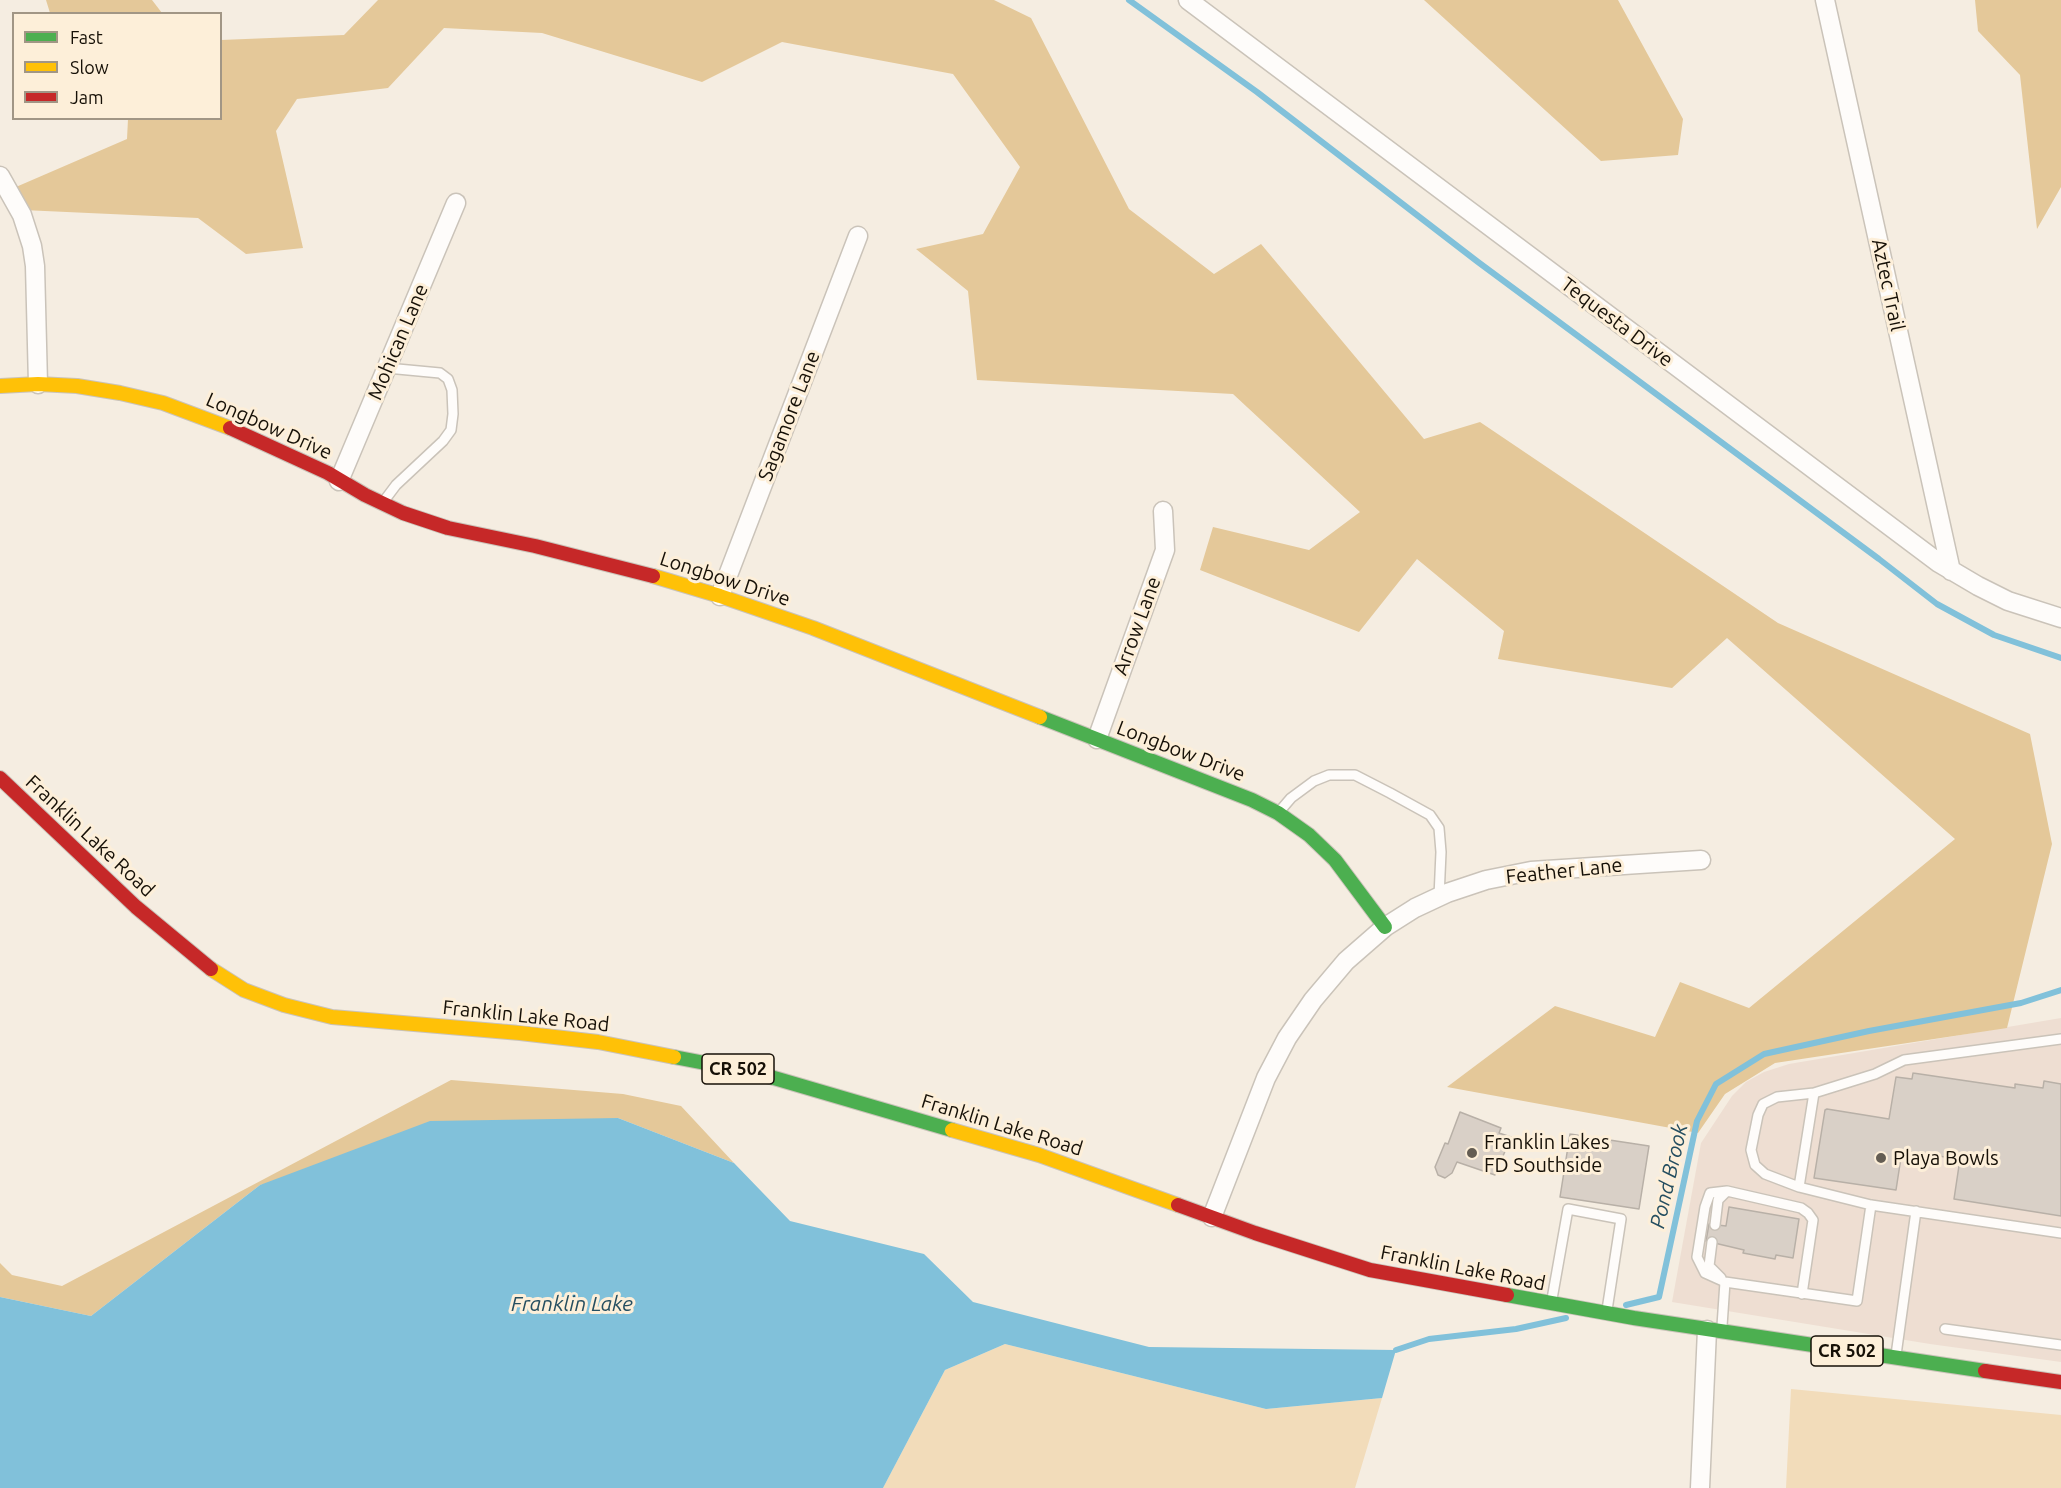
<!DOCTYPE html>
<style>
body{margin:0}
#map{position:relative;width:2061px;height:1488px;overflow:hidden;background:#f5ede1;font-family:Ubuntu,sans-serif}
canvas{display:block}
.legend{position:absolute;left:12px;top:12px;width:210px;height:108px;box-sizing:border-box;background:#fdefd9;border:2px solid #a19685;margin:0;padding:8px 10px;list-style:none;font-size:18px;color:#161007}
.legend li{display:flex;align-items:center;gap:12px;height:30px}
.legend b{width:30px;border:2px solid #a19685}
</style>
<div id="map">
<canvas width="2061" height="1488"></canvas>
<ul class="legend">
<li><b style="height:8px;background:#4caf50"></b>Fast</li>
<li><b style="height:8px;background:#ffc107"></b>Slow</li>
<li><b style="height:8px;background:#c62828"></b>Jam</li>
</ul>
</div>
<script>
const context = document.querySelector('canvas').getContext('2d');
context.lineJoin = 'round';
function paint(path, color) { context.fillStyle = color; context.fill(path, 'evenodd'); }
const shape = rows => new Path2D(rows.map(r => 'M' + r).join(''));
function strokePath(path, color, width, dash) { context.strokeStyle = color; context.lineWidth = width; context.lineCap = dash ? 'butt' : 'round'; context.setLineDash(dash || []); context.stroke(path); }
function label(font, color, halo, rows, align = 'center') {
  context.font = font + ' Ubuntu,sans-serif'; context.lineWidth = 6; context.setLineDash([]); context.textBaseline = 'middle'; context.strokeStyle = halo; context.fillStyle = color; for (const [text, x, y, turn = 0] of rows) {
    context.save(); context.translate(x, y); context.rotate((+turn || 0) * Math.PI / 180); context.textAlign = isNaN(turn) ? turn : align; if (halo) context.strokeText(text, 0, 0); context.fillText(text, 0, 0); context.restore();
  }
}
paint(shape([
 [2061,1018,2061,1362,1930,1344,1672,1302,1701,1143,1732,1096,1746,1082,1764,1072,1789,1064]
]), '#eeded2');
paint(shape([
 [1005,1344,1266,1409,1382,1398,1355,1488,883,1488,945,1370],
 [1791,1389,2061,1415,2061,1488,1786,1488]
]), '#f2dcba');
paint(shape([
 [46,0,152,0,162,13,50,13],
 [378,0,994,0,1031,18,1129,209,1214,274,1261,244,1424,439,1480,422,1778,623,2030,734,2052,844,2007,1028,1775,1063,1725,1094,1698,1133,1447,1087,1555,1006,1655,1037,1680,982,1749,1008,1955,839,1727,638,1672,688,1498,659,1504,631,1417,559,1359,632,1200,570,1213,527,1309,550,1360,512,1233,394,977,380,968,291,916,249,983,234,1020,167,953,74,782,42,702,82,542,33,444,28,388,88,297,99,276,131,303,248,246,254,198,218,23,210,9,190,127,139,128,119,220,118,221,40,344,35],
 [1424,0,1618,0,1683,119,1678,155,1601,161],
 [1975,0,2061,0,2061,187,2037,229,2020,75,1978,31],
 [451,1080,623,1094,681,1106,734,1163,618,1118,260,1185,91,1316,0,1297,0,1263,12,1275,62,1286]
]), '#e4c899');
paint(shape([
 [618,1118,734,1163,790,1221,924,1254,973,1302,1149,1347,1396,1350,1382,1398,1266,1409,1005,1344,945,1370,883,1488,0,1488,0,1297,91,1316,260,1185,430,1121]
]), '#81c1da');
strokePath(shape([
 [1129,0,1257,92,1478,262,1879,559,1937,604,1994,635,2061,658],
 [1626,1305,1659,1297,1697,1121,1716,1084,1764,1054,1869,1031,2021,1003,2061,990],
 [1396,1350,1429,1339,1516,1329,1566,1318]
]), '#81c1da', 6);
const building = shape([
 [1913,1073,2015,1088,2015,1084,2043,1088,2044,1081,2061,1084,2061,1216,1954,1199,1960,1159,1902,1151,1896,1190,1814,1178,1825,1110,1827,1109,1889,1119,1896,1077,1912,1079,1913,1073],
 [1460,1112,1501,1128,1499,1133,1511,1137,1495,1175,1457,1162,1452,1173,1445,1178,1438,1175,1435,1167,1445,1143,1448,1144,1460,1112],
 [1570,1134,1649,1146,1639,1209,1560,1197,1570,1134],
 [1729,1207,1799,1219,1793,1258,1776,1255,1775,1259,1743,1253,1744,1250,1706,1241,1709,1224,1726,1226,1729,1207]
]);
paint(building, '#d9d0c7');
strokePath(building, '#b8b0a7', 1.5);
const lane = shape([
 [384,501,396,485,443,441,451,430,453,414,452,390,448,379,440,373,387,368],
 [1279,812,1291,798,1314,781,1329,775,1355,775,1390,793,1430,815,1439,828,1441,852,1439,897],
 [2061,1039,1904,1060,1875,1074,1814,1093,1777,1097,1763,1104,1758,1115,1751,1150,1755,1165,1765,1174,1799,1187,1871,1205,2061,1233],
 [1799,1187,1814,1093],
 [1715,1225,1718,1200,1727,1191],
 [1712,1242,1709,1266,1721,1278],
 [1725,1282,1705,1273,1697,1257,1705,1207,1710,1193,1727,1191,1801,1208,1808,1213,1813,1220,1802,1294],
 [1552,1299,1568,1209,1621,1219,1607,1310],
 [1722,1326,1725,1282,1857,1301,1871,1205],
 [1945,1329,2061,1345],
 [1896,1355,1916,1211]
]);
const street = shape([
 [1188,0,1939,563,1978,586,2008,601,2061,618],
 [1825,0,1951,571],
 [0,176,22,215,32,246,35,266,38,384],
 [339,481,456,203],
 [720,596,858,236],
 [1097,739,1165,550,1163,511],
 [1212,1217,1266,1078,1287,1038,1313,1000,1346,961,1385,927,1415,908,1447,893,1486,880,1531,871,1701,860],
 [1700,1488,1707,1330]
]);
const fast = shape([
 [1040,717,1252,800,1278,813,1309,835,1335,860,1385,927],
 [674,1057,757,1073,952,1130],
 [1507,1295,1634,1318,1985,1371]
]);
const slow = shape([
 [0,386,38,384,77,386,120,393,163,403,230,428],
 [653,576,720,596,813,628,1040,717],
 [211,969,244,990,284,1005,332,1017,520,1033,598,1042,674,1057],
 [952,1130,1039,1155,1178,1205]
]);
const jam = shape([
 [230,428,328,473,365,495,403,513,448,528,535,546,653,576],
 [0,778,136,907,211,969],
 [1178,1205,1255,1233,1370,1270,1507,1295],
 [1985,1371,2061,1382]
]);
strokePath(lane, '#cac3b9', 12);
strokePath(street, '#cac3b9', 21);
strokePath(fast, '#cac3b9', 16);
strokePath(slow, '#cac3b9', 16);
strokePath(jam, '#cac3b9', 16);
strokePath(lane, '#fefcfa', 9);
strokePath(street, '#fefcfa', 18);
strokePath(fast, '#4caf50', 14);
strokePath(slow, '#ffc107', 14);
strokePath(jam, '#c62828', 14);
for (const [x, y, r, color] of [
 [1472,1153,6,"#645d53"],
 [1881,1158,6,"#645d53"]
]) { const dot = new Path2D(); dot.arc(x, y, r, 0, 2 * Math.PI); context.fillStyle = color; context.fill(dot); strokePath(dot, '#fdefd9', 2); }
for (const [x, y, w] of [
 [738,1069,72],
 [1847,1351,72]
]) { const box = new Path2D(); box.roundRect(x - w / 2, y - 15, w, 30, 4.5); context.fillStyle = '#fdefd9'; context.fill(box); strokePath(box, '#161007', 1.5); }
label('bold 18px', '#161007', null, [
 ["CR 502",738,1069],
 ["CR 502",1847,1351]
]);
label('20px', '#161007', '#fdefd9', [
 ["Aztec Trail",1888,285,78],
 ["Tequesta Drive",1617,322,37],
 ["Mohican Lane",398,342,-67],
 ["Sagamore Lane",789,416,-69],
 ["Longbow Drive",269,426,24],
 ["Longbow Drive",725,579,18],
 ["Arrow Lane",1137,626,-70],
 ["Longbow Drive",1181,751,21],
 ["Franklin Lake Road",90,836,43],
 ["Feather Lane",1564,871,-6],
 ["Franklin Lake Road",526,1016,6],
 ["Franklin Lake Road",1002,1125,17],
 ["Franklin Lake Road",1463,1268,11]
]);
label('20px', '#161007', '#fdefd9', [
 ["Franklin Lakes",1484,1142],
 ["FD Southside",1484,1165],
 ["Playa Bowls",1893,1158]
], 'left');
label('italic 21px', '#254e60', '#fdefd9', [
 ["Pond Brook",1669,1176,-77],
 ["Franklin Lake",572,1304]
]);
</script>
